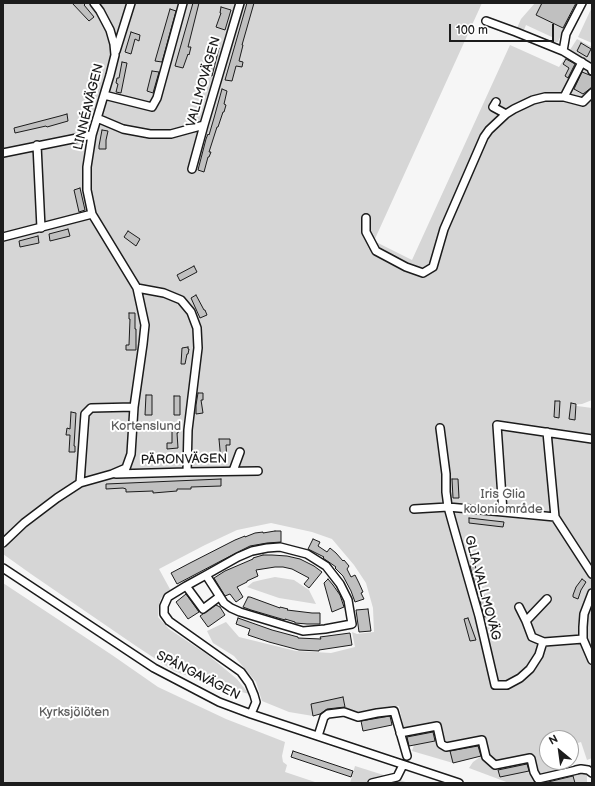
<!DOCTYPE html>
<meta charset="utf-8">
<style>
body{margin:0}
#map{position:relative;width:595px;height:786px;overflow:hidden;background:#f6f6f6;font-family:"Balsamiq Sans",sans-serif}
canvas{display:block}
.frame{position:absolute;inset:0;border:4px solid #1c1c1c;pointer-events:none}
.north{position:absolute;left:539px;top:730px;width:40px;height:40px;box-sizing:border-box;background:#fff;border:1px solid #a4a4a4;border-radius:50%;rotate:331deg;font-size:11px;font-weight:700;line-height:16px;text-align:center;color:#1c1c1c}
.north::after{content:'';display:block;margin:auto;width:14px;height:18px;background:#1c1c1c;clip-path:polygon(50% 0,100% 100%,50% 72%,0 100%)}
.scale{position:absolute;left:449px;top:24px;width:105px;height:18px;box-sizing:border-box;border:2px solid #1c1c1c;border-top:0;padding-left:5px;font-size:12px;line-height:14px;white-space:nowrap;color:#1c1c1c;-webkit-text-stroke:3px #fff;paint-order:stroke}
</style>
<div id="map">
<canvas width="595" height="786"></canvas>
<div class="frame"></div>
<div class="north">N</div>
<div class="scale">100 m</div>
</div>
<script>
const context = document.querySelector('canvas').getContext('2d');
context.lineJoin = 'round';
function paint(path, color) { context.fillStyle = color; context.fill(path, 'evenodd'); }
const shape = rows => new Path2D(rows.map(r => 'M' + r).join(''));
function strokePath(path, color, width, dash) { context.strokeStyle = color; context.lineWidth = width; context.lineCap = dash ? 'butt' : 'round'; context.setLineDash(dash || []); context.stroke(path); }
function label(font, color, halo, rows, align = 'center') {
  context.font = font + ' "Balsamiq Sans",sans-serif'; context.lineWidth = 4; context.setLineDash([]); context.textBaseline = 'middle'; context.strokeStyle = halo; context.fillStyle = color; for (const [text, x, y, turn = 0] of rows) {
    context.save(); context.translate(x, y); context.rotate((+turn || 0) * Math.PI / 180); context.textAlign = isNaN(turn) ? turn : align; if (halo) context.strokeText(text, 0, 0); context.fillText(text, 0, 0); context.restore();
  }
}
paint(shape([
 [3,3,482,3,374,241,412,260,510,45,559,67,577,39,592,47,592,400,582,404,570,405,592,408,592,758,587,760,581,742,571,745,571,738,547,738,547,762,558,762,561,772,587,772,587,783,509,783,469,768,473,762,483,755,481,744,450,751,453,763,412,751,414,745,437,741,435,729,405,734,399,706,358,712,346,709,343,698,311,704,313,716,289,712,262,701,256,682,234,656,213,643,207,631,226,622,239,637,296,651,331,653,355,647,352,632,357,634,374,632,373,608,366,583,354,565,332,539,312,532,271,523,237,530,205,545,159,569,171,591,161,598,159,605,158,617,169,629,208,655,237,679,249,694,199,680,174,671,136,646,31,574,3,554],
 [535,3,542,3,536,15,564,28,558,42,552,42,554,38,526,25,524,30,517,28,521,19],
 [592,7,592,43,578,37],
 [275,577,294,580,309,590,316,604,279,598,247,587,253,582,261,580],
 [3,583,112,655,158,687,226,719,285,742,282,756,283,762,287,765,285,772,318,783,3,783],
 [355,766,409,783,350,783]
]), '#d6d6d6');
const building = shape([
 [72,3,86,3,84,5,94,17,89,21,72,3],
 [193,3,199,3,188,47,191,47,189,55,188,54,183,68,175,66,193,3],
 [247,3,254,3,242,45,243,45,239,61,243,62,242,67,236,66,232,81,225,80,247,3],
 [542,3,576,3,563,28,536,15,542,3],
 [221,7,231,10,225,30,216,27,221,13,220,13,221,7],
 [170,9,176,11,162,62,155,61,170,9],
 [131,32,140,35,139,41,135,39,131,54,125,52,131,32],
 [581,43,591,49,587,57,577,51,581,43],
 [214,46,219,48,212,76,206,74,214,46],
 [566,59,575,64,568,78,565,76,569,68,563,64,566,59],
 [122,62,127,63,121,93,116,92,118,84,116,83,117,78,119,78,122,62],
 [152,71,159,72,153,93,147,91,152,71],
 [582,72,592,76,592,85,591,88,583,94,574,89,582,72],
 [222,89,227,91,224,104,226,105,224,112,223,112,218,127,217,127,209,152,211,152,209,157,208,157,204,172,198,170,206,139,208,134,209,135,214,118,222,89],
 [67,114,68,121,47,127,46,126,15,133,14,128,60,116,67,114],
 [102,130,108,131,106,140,106,149,99,149,99,146,102,130],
 [80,188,85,210,79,212,74,190,80,188],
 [68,229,70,236,50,241,49,234,68,229],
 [128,231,140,239,136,246,124,237,128,231],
 [38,236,39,243,20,247,19,241,38,236],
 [194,266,197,272,180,281,177,275,194,266],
 [196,295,204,310,205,310,207,315,200,318,191,298,196,295],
 [129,313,135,313,135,329,136,329,136,350,126,350,126,345,129,345,130,319,129,319,129,313],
 [188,347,188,349,189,349,188,354,187,354,185,364,181,364,182,348,188,347],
 [198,393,203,393,203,400,201,400,203,413,196,414,196,405,198,393],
 [146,395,152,395,152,415,145,415,146,395],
 [174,396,180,396,180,415,174,415,174,396],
 [555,401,560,401,559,418,554,417,555,401],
 [571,403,576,404,575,420,569,419,571,403],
 [71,412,76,413,74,446,75,446,75,452,69,452,70,435,66,435,67,428,70,429,71,412],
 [172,427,179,427,178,433,177,433,178,448,167,449,167,443,172,443,172,427],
 [219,439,230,439,230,445,226,445,227,461,221,461,219,439],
 [221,479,221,486,191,487,191,489,177,489,177,491,153,493,153,491,126,492,126,489,123,488,106,489,106,484,221,479],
 [452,479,458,479,459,498,453,498,452,479],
 [469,518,504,522,503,527,469,523,469,518],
 [275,531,281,531,281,542,267,543,250,546,236,553,177,584,171,573,190,563,235,540,245,536,245,537,255,533,263,532,263,533,275,531],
 [313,539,320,542,318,546,327,552,330,548,336,553,343,561,344,560,349,566,347,569,351,577,355,575,359,583,363,592,361,593,364,599,355,602,351,591,343,576,335,568,336,567,323,558,324,557,308,549,313,539],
 [263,555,272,555,287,556,300,559,314,566,322,572,309,588,304,584,309,578,292,569,283,567,275,567,256,570,258,576,247,581,247,582,237,587,243,597,236,602,230,594,225,596,214,578,225,571,253,559,253,558,263,555],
 [475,565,482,594,478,595,470,566,475,565],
 [328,579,333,585,340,595,344,607,332,612,324,583,328,579],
 [582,579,586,582,581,590,578,599,573,597,573,595,576,587,582,579],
 [186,594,199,612,188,619,176,602,186,594],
 [484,596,489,616,484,617,479,597,484,596],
 [248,597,250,597,280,608,280,607,288,609,287,610,312,613,320,613,320,624,307,624,295,623,295,622,285,619,285,620,251,610,243,607,248,597],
 [216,605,220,607,225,615,208,627,200,616,216,605],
 [368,609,371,631,359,632,356,610,368,609],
 [238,618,272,630,298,637,298,638,321,639,320,637,350,633,352,645,319,650,319,651,299,650,269,642,248,635,250,629,236,624,238,618],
 [468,618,476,640,470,641,464,619,468,618],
 [343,697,345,707,327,709,320,714,313,716,311,704,343,697],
 [390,716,392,725,363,731,361,721,390,716],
 [433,732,435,741,409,746,407,737,433,732],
 [478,746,481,756,453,763,450,751,478,746],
 [293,751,353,771,351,777,291,757,293,751],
 [527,764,529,771,500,777,498,770,527,764],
 [573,776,575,783,544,783,573,776]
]);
paint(building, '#c0c0c0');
strokePath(building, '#1c1c1c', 1);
const minor = shape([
 [582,3,566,34,563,51,591,68,592,71],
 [486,21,516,32,563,51],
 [116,51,131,3],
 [104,95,152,107,157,98,183,3],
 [564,97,582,62],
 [496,102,493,107,506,114],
 [97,118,123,129,150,134,171,134,204,125],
 [37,145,41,228],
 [3,153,92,135],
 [192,169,204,125,240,3],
 [366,218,366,232,376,251,406,267,423,273,433,267,444,229,484,137,489,130,506,114,514,109,533,100,545,97,564,97,583,102,592,93],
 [3,237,92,214],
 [137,288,164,293,181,300,191,312,197,328,198,348,188,430,187,472],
 [440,428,446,474,446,492,448,507,455,532,479,616,495,685,507,685,520,678,530,669,539,655,542,645,544,642,583,639],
 [547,432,555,517],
 [233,471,240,452],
 [116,474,187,472,258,471],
 [80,483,85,414,91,408,134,407],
 [414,509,448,507,503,512,555,517,592,574],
 [503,512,497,425,592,439],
 [3,543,24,523,57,498,80,483,112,474,126,468,131,454,134,407,143,344,145,325,137,288,92,214,87,190,87,167,92,135,110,75,115,55,114,44,110,30,100,11,94,3],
 [3,568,154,668,219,702,251,714,459,783],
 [206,575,224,603,231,608,240,612,303,631,325,629,352,624,348,600,340,584,326,566,307,554,280,547,267,548,252,551,238,557,206,575,186,586,203,609,219,597],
 [186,586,168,597,164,606,164,614,169,621,241,672,249,683,254,695,256,702,251,714],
 [592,593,584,614,583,627,583,639,592,660],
 [519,607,526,621,532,637,544,642],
 [526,621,547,599],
 [400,733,437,726,441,744,446,747,482,740,486,757,495,765,530,758,531,759,534,772,538,779,577,770],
 [318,736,324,717,328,714,344,712,358,717,377,713,394,711,407,756],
 [576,770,581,769,588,770,592,773],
 [372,783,397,777,403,765]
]);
strokePath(minor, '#1c1c1c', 10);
strokePath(minor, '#fff', 7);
label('13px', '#1c1c1c', '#fff', [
 ["VALLMOVÄGEN",204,82,-74],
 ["LINNÉAVÄGEN",89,107,-76],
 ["PÄRONVÄGEN",184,460,-1],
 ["GLIA VALLMOVÄG",482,588,75],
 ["SPÅNGAVÄGEN",198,676,27]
]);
label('13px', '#5d5d5d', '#fff', [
 ["Kortenslund",146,427],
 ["Iris Glia",503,495],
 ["koloniområde",503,510],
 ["Kyrksjölöten",74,713]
]);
</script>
